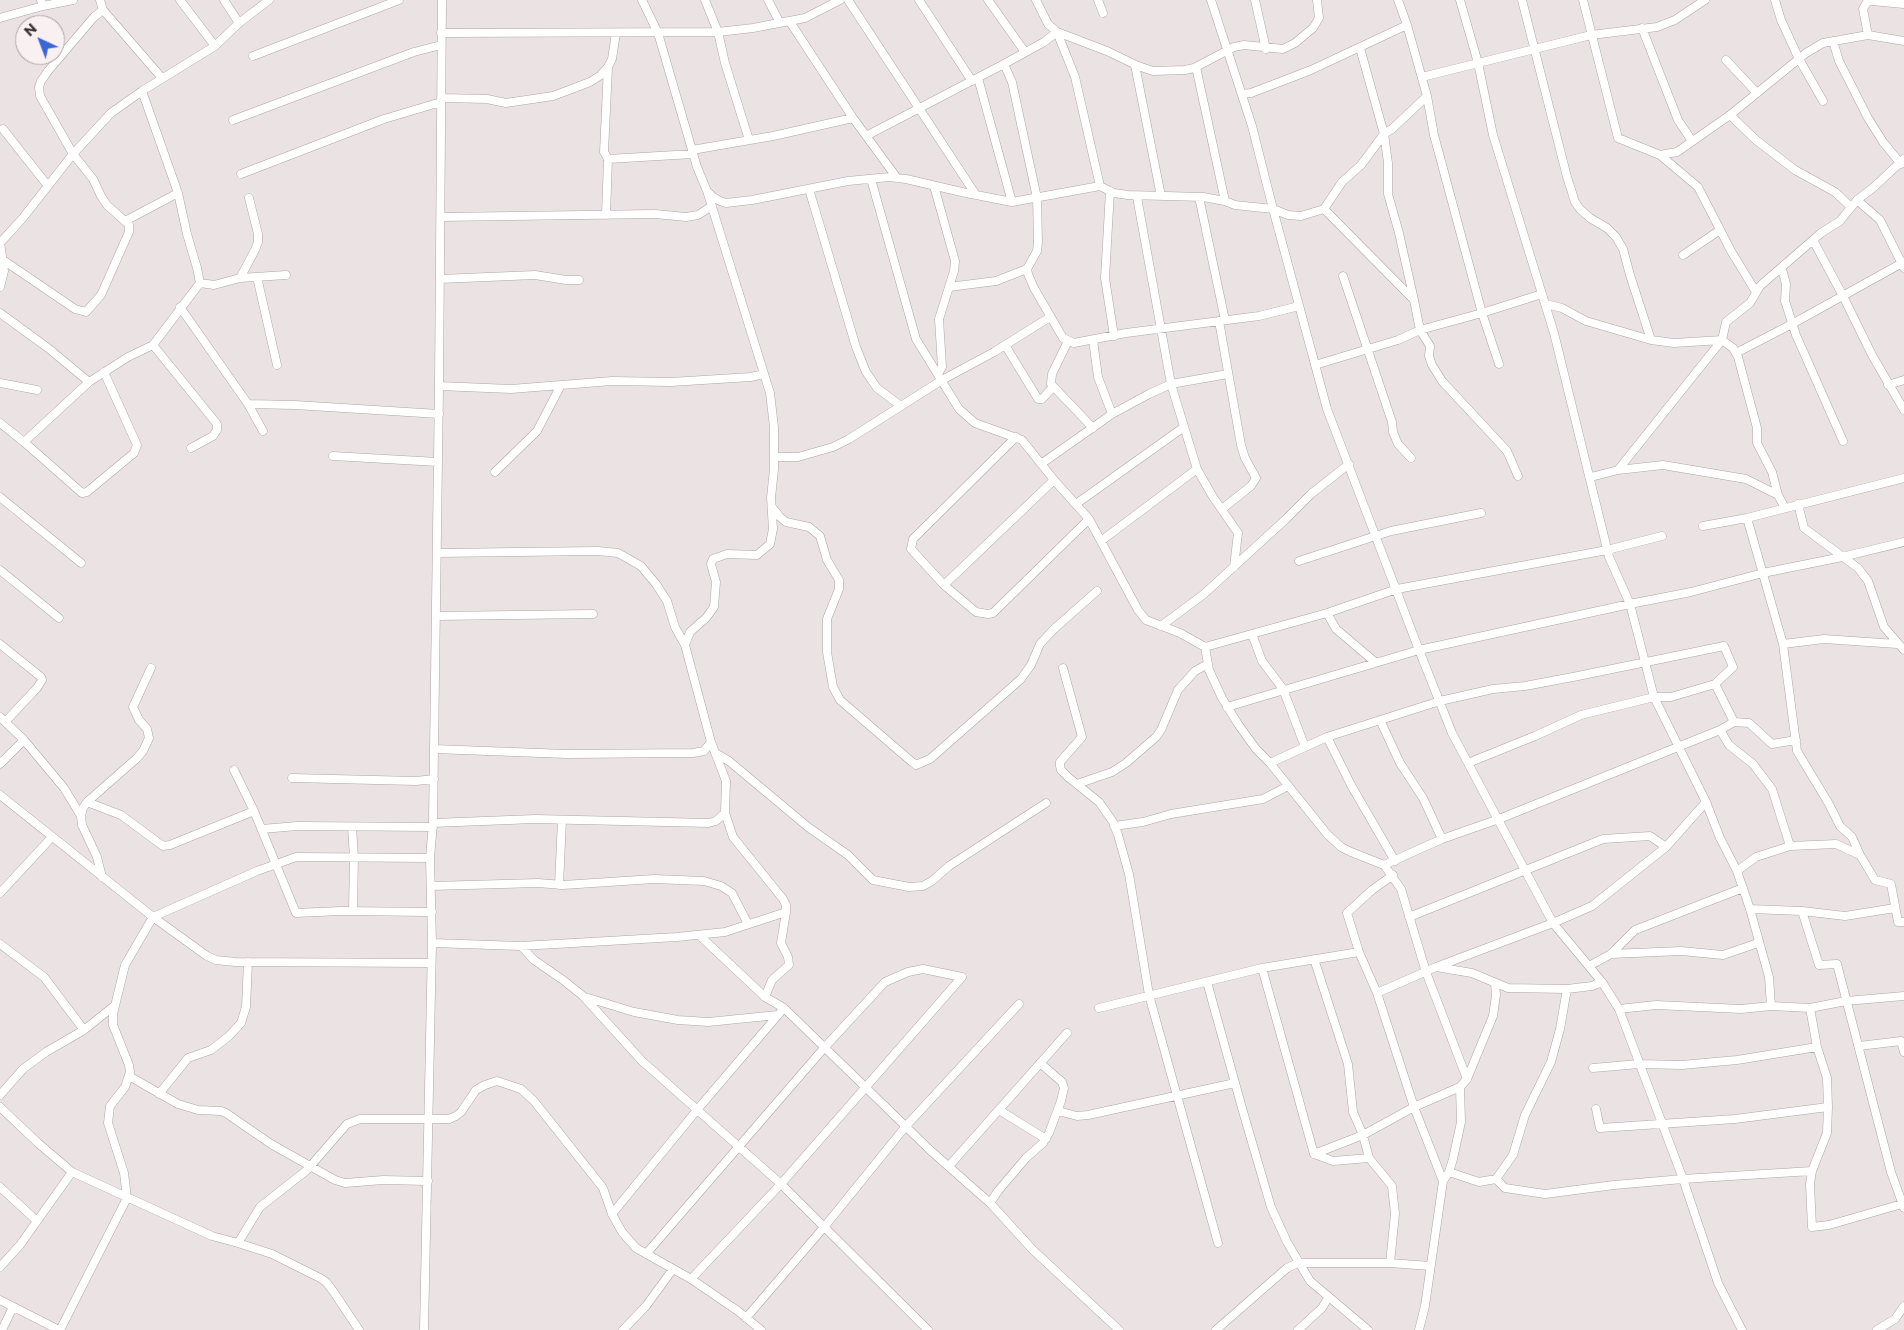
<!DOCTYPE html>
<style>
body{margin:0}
#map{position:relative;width:1904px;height:1330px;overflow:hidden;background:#ebe2e3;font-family:Montserrat,sans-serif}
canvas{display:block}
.north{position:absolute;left:15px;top:15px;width:50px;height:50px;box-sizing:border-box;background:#f8f0f1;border:1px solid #a9a3a3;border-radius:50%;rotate:317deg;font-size:14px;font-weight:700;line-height:20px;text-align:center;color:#322f2f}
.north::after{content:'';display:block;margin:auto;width:18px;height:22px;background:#3a67d7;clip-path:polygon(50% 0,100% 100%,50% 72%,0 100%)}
</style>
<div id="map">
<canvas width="1904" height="1330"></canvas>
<div class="north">N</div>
</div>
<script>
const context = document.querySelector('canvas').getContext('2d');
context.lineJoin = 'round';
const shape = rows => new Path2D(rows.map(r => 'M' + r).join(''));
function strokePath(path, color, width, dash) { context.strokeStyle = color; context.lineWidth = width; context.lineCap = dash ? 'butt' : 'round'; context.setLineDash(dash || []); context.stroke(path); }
const street = shape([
 [100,0,103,10,162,78],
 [180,0,215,46],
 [224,0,239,23],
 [642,0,658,33,697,167,707,191,713,197,720,201,726,203,752,200,848,181,889,177,906,179,966,193,1012,202,1100,186,1114,193,1128,195,1203,197,1225,201,1235,205,1273,209,1288,215,1301,216,1324,209,1342,182,1361,165,1384,134,1392,129,1427,96,1407,25,1398,0],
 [705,0,718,32,725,63,749,140],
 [768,0,780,23],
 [848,0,976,195],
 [919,0,972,81],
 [988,0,1025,52],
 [1036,0,1048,24,1057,32,1075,77,1100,186],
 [1098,0,1103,13],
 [1211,0,1252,126,1273,209,1327,409,1419,650,1452,733,1553,923,1602,982,1619,1009,1683,1179,1718,1283,1742,1330],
 [1255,0,1266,49],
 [1460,0,1478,63,1493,135,1554,333,1609,557,1630,604,1654,697,1706,802,1720,838,1737,871,1750,909,1769,977,1771,1006],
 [1522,0,1567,177,1575,202,1580,209,1590,218,1607,228,1616,237,1623,249,1630,275,1651,340],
 [1583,0,1618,138,1660,155,1677,152,1730,115,1806,53,1823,43,1868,35,1904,41],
 [1775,0,1781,20,1799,59,1823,101],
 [43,6,73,0],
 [0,18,43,6,41,0],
 [790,22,853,118,897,178],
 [1642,28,1678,120,1692,141],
 [441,33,718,32,753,28,805,18,840,0],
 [1868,35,1863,9,1867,2,1872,1,1904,4],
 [1833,41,1839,61,1868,118,1883,142,1901,164],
 [1360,48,1384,134,1388,163,1388,194,1399,233,1414,300],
 [253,56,399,0],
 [1726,60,1757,93],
 [1004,64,1012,82,1037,198,1038,242,1037,251,1027,269,1028,274,1034,288,1063,338,1074,343,1126,333,1259,316,1299,306],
 [1135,65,1161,196],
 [608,67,604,152,608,159,693,154],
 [1196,67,1225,201],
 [1422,77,1591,35,1657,27,1675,20,1705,0],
 [978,78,1012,202],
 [1242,94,1251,93,1311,70,1407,25],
 [1427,96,1434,135,1482,313,1542,294],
 [441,98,487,99,506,103,553,96,569,90,590,82,601,75,608,67,612,59,616,33],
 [1730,115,1756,140,1795,170,1835,192,1851,207],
 [233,120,414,52,441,45],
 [3,129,48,186],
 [866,136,1004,64,1044,42,1057,32,1107,51,1138,66,1153,71,1185,70,1194,68,1234,47,1244,45,1283,49,1295,43,1313,28,1319,18,1317,0],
 [692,150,773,136,853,118],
 [1660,155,1698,187,1731,251,1756,292],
 [241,174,384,119,441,102],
 [871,179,916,339,959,409,975,423,1022,440,1054,480,1089,519,1138,610,1146,620,1180,633,1205,647,1327,613,1397,589,1607,550,1662,536],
 [934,186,955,261,954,271,939,319,942,367,938,374],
 [809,189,856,347,866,372,877,388,901,406],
 [1110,191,1105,278,1114,336],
 [1137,197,1171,384,1197,469,1213,497,1238,533,1234,567],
 [1199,197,1225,320],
 [1857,200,1880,220,1904,268],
 [1324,209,1414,300,1420,330,1430,346,1429,356,1432,365,1442,381,1507,451,1518,476],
 [606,215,608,159],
 [441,217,655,214,686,217,698,215,712,206],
 [125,221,178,193],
 [1813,240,1843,296,1872,355,1904,410],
 [0,242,4,271,0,287],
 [0,243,22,219,73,154,111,113,142,91,215,46,239,23,269,0],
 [1683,255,1720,230],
 [3,260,75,309,86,312,101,295,129,232,129,225,107,205,101,196,93,179,73,154,40,96,39,87,41,81,48,71,94,17,103,10],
 [1782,269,1786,284,1785,301,1796,335,1843,441],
 [1343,276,1392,422,1393,432,1398,444,1411,458],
 [257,277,277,365],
 [240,278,255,250,258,242,258,234,249,198],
 [440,279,535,275,566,280,579,280],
 [200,283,214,285,240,278,286,275],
 [949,287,996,281,1027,269],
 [1546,304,1562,308,1586,321,1651,340,1674,343,1722,340,1733,348,1738,357,1753,413,1757,428,1757,443,1772,472,1778,495],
 [180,307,248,404,263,431],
 [0,313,48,348,89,382],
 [1219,321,1241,445,1245,458,1256,478,1251,486,1222,509],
 [1093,340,1098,377,1112,414],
 [1068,341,1052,374,1051,384,1093,428],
 [153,345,217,424,217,430,213,436,191,448],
 [1005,345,1038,399,1042,399,1053,387],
 [1736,353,1792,324,1904,262],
 [1315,365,1398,340,1420,330,1482,313,1499,364],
 [0,383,37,390],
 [1888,385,1904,380],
 [439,386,511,389,612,381,671,382,751,377,764,374],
 [248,404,295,405,439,414],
 [0,423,24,442,89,382,128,357,153,345,200,283,197,268,187,234,178,193,142,91],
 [1016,437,913,539,911,549,944,585,976,612,988,614,993,613,1089,519],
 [24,442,82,493,87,492,134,453,137,445,104,372],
 [333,456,438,462],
 [774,457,798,457,833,447,849,439,942,380,994,352,1050,317],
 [1041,464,1112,414,1149,394,1171,384,1228,374],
 [1618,470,1663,465,1746,479,1778,495,1785,508],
 [495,472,537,431,561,385],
 [1591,477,1618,470,1722,340,1726,322,1750,303,1760,286,1821,233,1840,221,1857,200,1874,187,1904,159],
 [0,497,81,563],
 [1076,504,1184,427],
 [1798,504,1804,528,1858,568,1868,581,1884,627,1904,650],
 [772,507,780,517,786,522,809,527,820,536,827,560,839,580,839,589,827,619,827,652,833,687,840,700,912,762,916,765,930,759,1021,679,1031,665,1040,644,1054,629,1097,591],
 [1747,518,1783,644,1797,751,1829,804,1840,826,1852,837,1860,855],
 [1703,526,1747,518,1904,478],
 [1101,541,1197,469],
 [437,553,598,551,618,553,641,566,656,584,667,601,675,627,685,645],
 [1299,561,1391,531,1481,513],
 [0,570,59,618],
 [944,585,1054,480],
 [1327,613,1336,629,1375,662],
 [436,616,593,614],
 [1161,626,1204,594,1286,519,1311,494,1349,464],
 [1252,634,1262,661,1283,689,1305,747],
 [0,644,41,677,42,680,37,688,6,721],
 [1783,644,1824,639,1897,644],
 [1205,647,1209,670,1222,698,1238,724,1256,749,1270,763,1327,834,1341,847,1351,852,1384,865,1401,889,1426,972,1467,1079],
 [1063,668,1082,737,1060,762,1060,766,1061,770,1068,777,1099,802,1113,822,1118,835,1129,874,1149,995,1218,1243],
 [1227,707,1419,650,1630,604,1691,592,1763,573,1842,557,1904,542],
 [0,717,24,740,0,764],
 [1381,722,1400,763,1423,798,1442,839],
 [1734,722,1749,723,1772,744,1796,740],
 [1720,730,1729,745,1753,764,1772,789,1790,846,1756,857,1737,871],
 [1327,737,1351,785,1395,861],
 [24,740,64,788,81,816],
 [434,749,567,754,693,753,704,751,711,742],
 [717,754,729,761,808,827,848,855,873,880,909,887,923,886,932,881,949,866,1046,803],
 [1270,763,1327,737,1440,701,1493,689,1525,686,1578,676,1724,646,1733,667,1715,684],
 [234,770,254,811,296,913,341,911,432,912],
 [292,778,416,781,434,779],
 [1077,784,1112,772,1126,763,1156,737,1161,730,1178,690,1195,671,1208,664],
 [0,795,153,917,207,956,216,960,235,962,431,963],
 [87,802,121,815,163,846,170,845,254,811],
 [725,813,733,837,783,899,786,905,786,912,781,943,788,957,789,965,772,980,765,997],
 [433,823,535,819,709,823,716,821,725,813,726,781,711,742,685,645,690,632,706,618,714,607,716,582,711,564,713,559,727,554,757,555,770,544,773,529,771,498,774,469,774,427,770,393,708,194],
 [1114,826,1143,822,1171,814,1263,799,1288,786],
 [352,827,354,857,353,911],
 [262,829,297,826,433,827],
 [1790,846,1836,844,1860,855,1875,880,1891,884,1898,922,1904,922],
 [1384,865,1442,839,1499,819,1720,730,1734,722,1715,684,1671,697,1654,697,1581,715,1535,736,1468,763],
 [1393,875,1372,890,1347,913,1359,952,1377,993,1414,1107,1443,1181],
 [102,877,97,857,82,825,81,816,83,808,87,802,136,759,143,751,149,738,147,729,139,720,133,707,151,668],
 [559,885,562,820],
 [432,886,538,883,563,885,654,879,704,881,721,886,732,893,748,924],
 [0,893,52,837],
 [1750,909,1802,911,1845,916,1895,908],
 [1802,911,1819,965,1837,964,1891,1172,1904,1208],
 [1409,917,1603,839,1650,836,1666,847],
 [432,943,521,946,677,937,725,932,786,912],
 [0,944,44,977,84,1030],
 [521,946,534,960,563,980,583,996,642,1061,781,1184,928,1330],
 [1611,954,1681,951,1723,955,1758,943],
 [1314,959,1348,1064,1353,1112,1363,1135,1369,1158,1392,1186,1395,1214,1390,1263],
 [1589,966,1611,954,1635,930,1743,888],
 [1436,967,1472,973,1508,988,1567,989,1592,986,1602,982],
 [1262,968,1314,1154,1333,1161,1369,1158],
 [1207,982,1242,1108,1271,1207,1287,1242,1310,1281,1368,1330],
 [1377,993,1436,967,1553,923,1592,906,1666,847,1706,802],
 [585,997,634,1012,678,1020,708,1022,778,1015],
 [784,1008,931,1151,990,1203,1033,1250,1119,1330],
 [1099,1008,1262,968,1359,952],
 [1810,1008,1817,1047,1827,1078,1828,1107,1827,1133,1812,1171,1810,1184,1812,1227,1829,1225,1902,1204],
 [1619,1009,1656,1005,1741,1009,1771,1006,1810,1008,1846,1001,1904,996],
 [1859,1046,1901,1041,1904,1052],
 [1593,1068,1639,1064,1682,1065,1737,1060,1817,1047],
 [129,1076,178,1104,198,1110,221,1111,226,1113,271,1144,335,1180,345,1183,383,1180,428,1181],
 [159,1094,188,1058,211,1050,229,1036,241,1023,246,1007,248,962],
 [0,1095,23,1069,46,1052,84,1030,114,1006],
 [0,1107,38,1143,72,1172,212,1236,238,1243,272,1254,320,1278,326,1282,333,1291,359,1330],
 [1596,1109,1600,1128,1735,1119,1828,1107],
 [999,1110,1046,1139],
 [1058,1111,1077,1116,1088,1115,1235,1083],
 [1314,1154,1363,1135,1414,1107,1460,1087],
 [949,1166,1067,1033],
 [1449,1172,1479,1182,1496,1179,1513,1155,1525,1115,1551,1062,1560,1029,1567,989],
 [1496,1179,1505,1188,1545,1194,1614,1185,1683,1179,1812,1171],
 [0,1187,37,1221],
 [990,1203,998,1191,1026,1158,1043,1143,1049,1133,1061,1101,1064,1088,1062,1082,1040,1063],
 [612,1214,697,1110,784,1008,765,997,699,935],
 [238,1243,260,1207,307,1170,347,1124,360,1119,449,1119,456,1116,461,1112,476,1090,485,1085,497,1081,521,1089,534,1101,603,1188,612,1214,622,1232,636,1248,691,1279,738,1311,761,1330],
 [646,1254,824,1048,885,982,908,972,923,969,962,977,781,1184,691,1279],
 [0,1267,20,1245,72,1172],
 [0,1300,59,1330],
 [746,1318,825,1226,906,1126,1019,1004],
 [2,1330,13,1307],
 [60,1330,127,1198,124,1173,108,1123,110,1106,125,1087,130,1072,129,1065,113,1025,113,1014,125,965,153,917,257,871,296,857,430,858],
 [424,1330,432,943,430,858,433,823,439,386,442,0],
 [623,1330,646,1306,673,1269],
 [1216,1330,1287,1268,1298,1263,1390,1263,1430,1266],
 [1298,1330,1322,1308,1328,1298],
 [1419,1330,1425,1306,1443,1181,1449,1172,1453,1159,1461,1122,1460,1087,1467,1079,1493,1016,1496,995,1495,984],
 [1877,1330,1895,1319,1904,1306]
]);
strokePath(street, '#aea6a7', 9);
strokePath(street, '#fff', 8);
</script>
